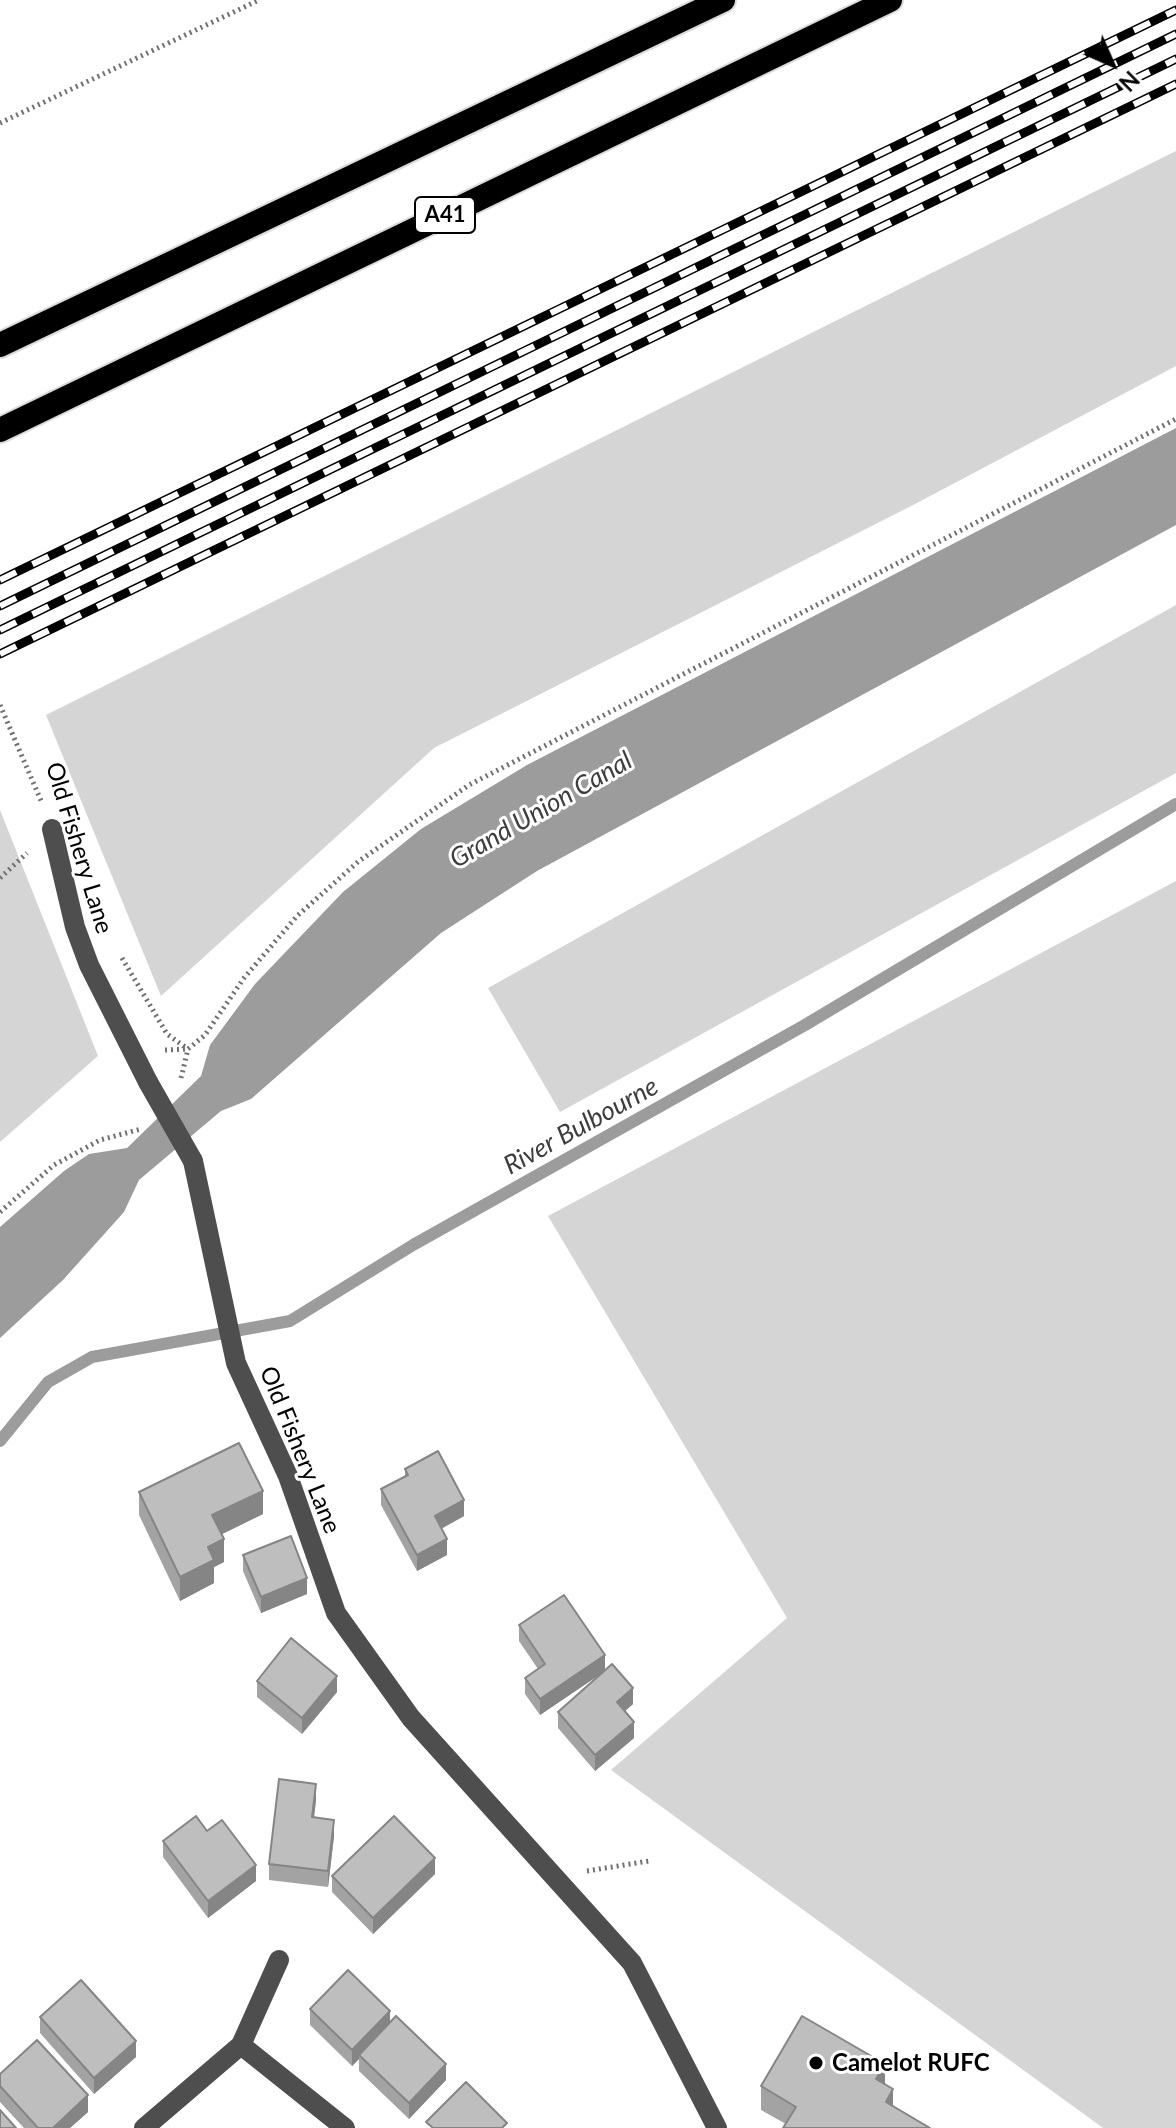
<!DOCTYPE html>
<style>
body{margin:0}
#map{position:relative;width:1176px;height:2128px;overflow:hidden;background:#fff;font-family:Lato,sans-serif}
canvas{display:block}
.north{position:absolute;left:1072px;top:24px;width:80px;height:80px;-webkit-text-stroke:6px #fff;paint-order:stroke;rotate:135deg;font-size:22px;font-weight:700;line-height:32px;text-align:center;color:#000}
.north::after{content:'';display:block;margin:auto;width:28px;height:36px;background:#000;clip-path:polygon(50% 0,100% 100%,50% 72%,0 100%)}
</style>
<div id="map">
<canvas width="1176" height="2128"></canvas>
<div class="north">N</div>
</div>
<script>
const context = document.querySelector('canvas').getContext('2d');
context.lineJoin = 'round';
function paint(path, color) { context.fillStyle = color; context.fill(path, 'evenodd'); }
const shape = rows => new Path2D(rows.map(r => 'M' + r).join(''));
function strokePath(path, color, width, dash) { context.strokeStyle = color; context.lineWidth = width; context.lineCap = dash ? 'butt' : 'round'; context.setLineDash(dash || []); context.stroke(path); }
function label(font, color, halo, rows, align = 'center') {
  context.font = font + ' Lato,sans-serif'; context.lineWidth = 6; context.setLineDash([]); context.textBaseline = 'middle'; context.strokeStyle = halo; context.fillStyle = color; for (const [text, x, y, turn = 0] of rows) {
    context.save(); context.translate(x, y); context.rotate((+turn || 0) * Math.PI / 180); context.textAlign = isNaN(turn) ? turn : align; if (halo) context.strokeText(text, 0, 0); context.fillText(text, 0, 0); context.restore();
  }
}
paint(shape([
 [1176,151,1176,366,915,504,434,748,161,996,46,715],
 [1176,605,1176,773,560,1112,488,988],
 [0,810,98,1056,0,1142],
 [1176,881,1176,2128,1103,2128,611,1770,787,1618,548,1216]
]), '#d5d5d5');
paint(shape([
 [1176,428,1176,525,537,871,441,933,251,1099,221,1111,139,1180,124,1212,63,1280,0,1338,0,1227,64,1171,89,1154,127,1148,201,1076,210,1045,255,984,343,892,421,829,527,765]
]), '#9c9c9c');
strokePath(shape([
 [0,1441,48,1382,92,1357,290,1321,413,1245,805,1025,1176,804]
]), '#9c9c9c', 12);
const highway = shape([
 [0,345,723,0],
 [0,430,890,0]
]);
strokePath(highway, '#dbdbdb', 28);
strokePath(shape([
 [0,123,259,0],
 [0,705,42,803],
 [0,878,27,853],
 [122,958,167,1034,188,1049],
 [165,1050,187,1049],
 [181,1078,188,1049,205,1035,244,978,297,916,359,861,469,785,1176,419],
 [0,1212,54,1165,100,1140,141,1129],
 [587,1871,649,1861]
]), '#707070', 5, [2, 4]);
strokePath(shape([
 [52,829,75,927,89,965,148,1082],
 [193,1161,236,1363,288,1476,336,1613,411,1718,632,1963,717,2128],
 [241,2045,345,2128],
 [144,2128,241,2045,279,1960]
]), '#4e4e4e', 20);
strokePath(highway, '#000', 24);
const rail = shape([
 [0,580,1176,10],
 [0,606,1176,34],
 [0,630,1176,59],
 [0,654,1176,84]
]);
strokePath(rail, '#000', 9);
strokePath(rail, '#fff', 6, [18]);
strokePath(shape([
 [148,1082,193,1161]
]), '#4e4e4e', 20);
paint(shape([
 [405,1469,464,1516,441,1529,447,1555,417,1571,381,1505,381,1489,405,1477],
 [139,1492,263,1514,222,1534,224,1562,214,1567,214,1583,180,1601,139,1515],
 [243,1555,307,1594,261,1613,243,1571],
 [519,1625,605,1671,633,1704,625,1711,634,1738,595,1771,558,1728,558,1712,602,1673,540,1715,525,1694,525,1678,538,1669,519,1641],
 [257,1681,337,1692,302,1734,257,1697],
 [316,1800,314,1818,334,1836,328,1887,269,1880,269,1864],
 [207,1831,256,1881,208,1918,163,1857,163,1841],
 [435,1874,373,1934,332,1892,332,1876],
 [310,2009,390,2023,446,2080,409,2119,359,2071,359,2059,352,2066,310,2025],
 [40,2017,136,2057,94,2094,40,2033],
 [885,2064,786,2124,761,2110,761,2086],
 [0,2074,88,2112,70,2128,24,2128,0,2102]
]), '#a3a3a3');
paint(shape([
 [263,1491,263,1514,212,1539,212,1515],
 [464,1500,464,1516,435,1532,435,1516],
 [224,1539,224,1562,214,1567,214,1583,180,1601,180,1577,208,1547],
 [447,1539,447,1555,417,1571,417,1555],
 [307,1578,307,1594,261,1613,261,1597],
 [605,1655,605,1671,540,1715,540,1699],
 [337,1676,337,1692,302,1734,302,1718],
 [633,1688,633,1704,617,1718,617,1702],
 [634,1722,634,1738,595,1771,595,1755],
 [316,1784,316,1800,312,1833,312,1817],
 [334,1820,334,1836,328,1887,328,1871],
 [435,1858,435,1874,373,1934,373,1918],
 [256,1865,256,1881,208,1918,208,1901],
 [390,2011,390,2027,359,2055,359,2059,352,2066,352,2050],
 [136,2041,136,2057,94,2094,94,2078],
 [446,2064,446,2080,409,2119,409,2103],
 [885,2064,885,2087,876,2079],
 [893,2089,893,2112,886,2102],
 [88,2095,88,2112,70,2128,53,2128]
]), '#858585');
const building = shape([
 [239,1443,263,1491,212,1515,224,1539,208,1547,214,1560,180,1577,139,1492,239,1443],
 [438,1451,464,1500,435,1516,447,1539,417,1555,381,1489,408,1475,405,1469,438,1451],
 [291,1536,307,1578,261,1597,243,1555,291,1536],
 [564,1595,605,1655,540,1699,525,1678,545,1664,519,1625,564,1595],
 [291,1638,337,1676,302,1718,257,1681,291,1638],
 [612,1664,633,1688,617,1702,634,1722,595,1755,558,1712,612,1664],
 [279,1779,316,1784,312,1817,334,1820,328,1871,269,1864,279,1779],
 [196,1816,207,1831,222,1820,256,1865,208,1901,163,1841,196,1816],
 [394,1816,435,1858,373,1918,332,1876,394,1816],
 [348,1970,390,2011,352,2050,310,2009,348,1970],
 [81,1980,136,2041,94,2078,40,2017,81,1980],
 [396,2016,446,2064,409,2103,359,2055,396,2016],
 [802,2016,885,2064,876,2079,893,2089,886,2102,930,2128,783,2128,796,2107,761,2086,802,2016],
 [37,2040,88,2095,53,2128,38,2128,0,2086,0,2074,37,2040],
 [466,2082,507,2123,502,2128,433,2128,426,2122,466,2082],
 [0,2110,16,2128,0,2128,0,2110]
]);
paint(building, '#bebebe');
strokePath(building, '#858585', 2);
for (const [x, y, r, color] of [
 [816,2063,8,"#000"]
]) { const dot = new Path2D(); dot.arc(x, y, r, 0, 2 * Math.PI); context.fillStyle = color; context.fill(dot); strokePath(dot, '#fff', 3); }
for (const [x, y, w] of [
 [445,215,60]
]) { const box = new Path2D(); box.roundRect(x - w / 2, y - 18, w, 36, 6); context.fillStyle = '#fff'; context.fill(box); strokePath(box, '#000', 2); }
label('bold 22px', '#000', null, [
 ["A41",445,215]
]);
label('24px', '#000', '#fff', [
 ["Old Fishery Lane",79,848,73],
 ["Old Fishery Lane",300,1450,68]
]);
label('bold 24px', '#000', '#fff', [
 ["Camelot RUFC",832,2063]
], 'left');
label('italic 26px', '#3d3d3d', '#fff', [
 ["Grand Union Canal",541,810,-30],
 ["River Bulbourne",581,1126,-29]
]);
</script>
